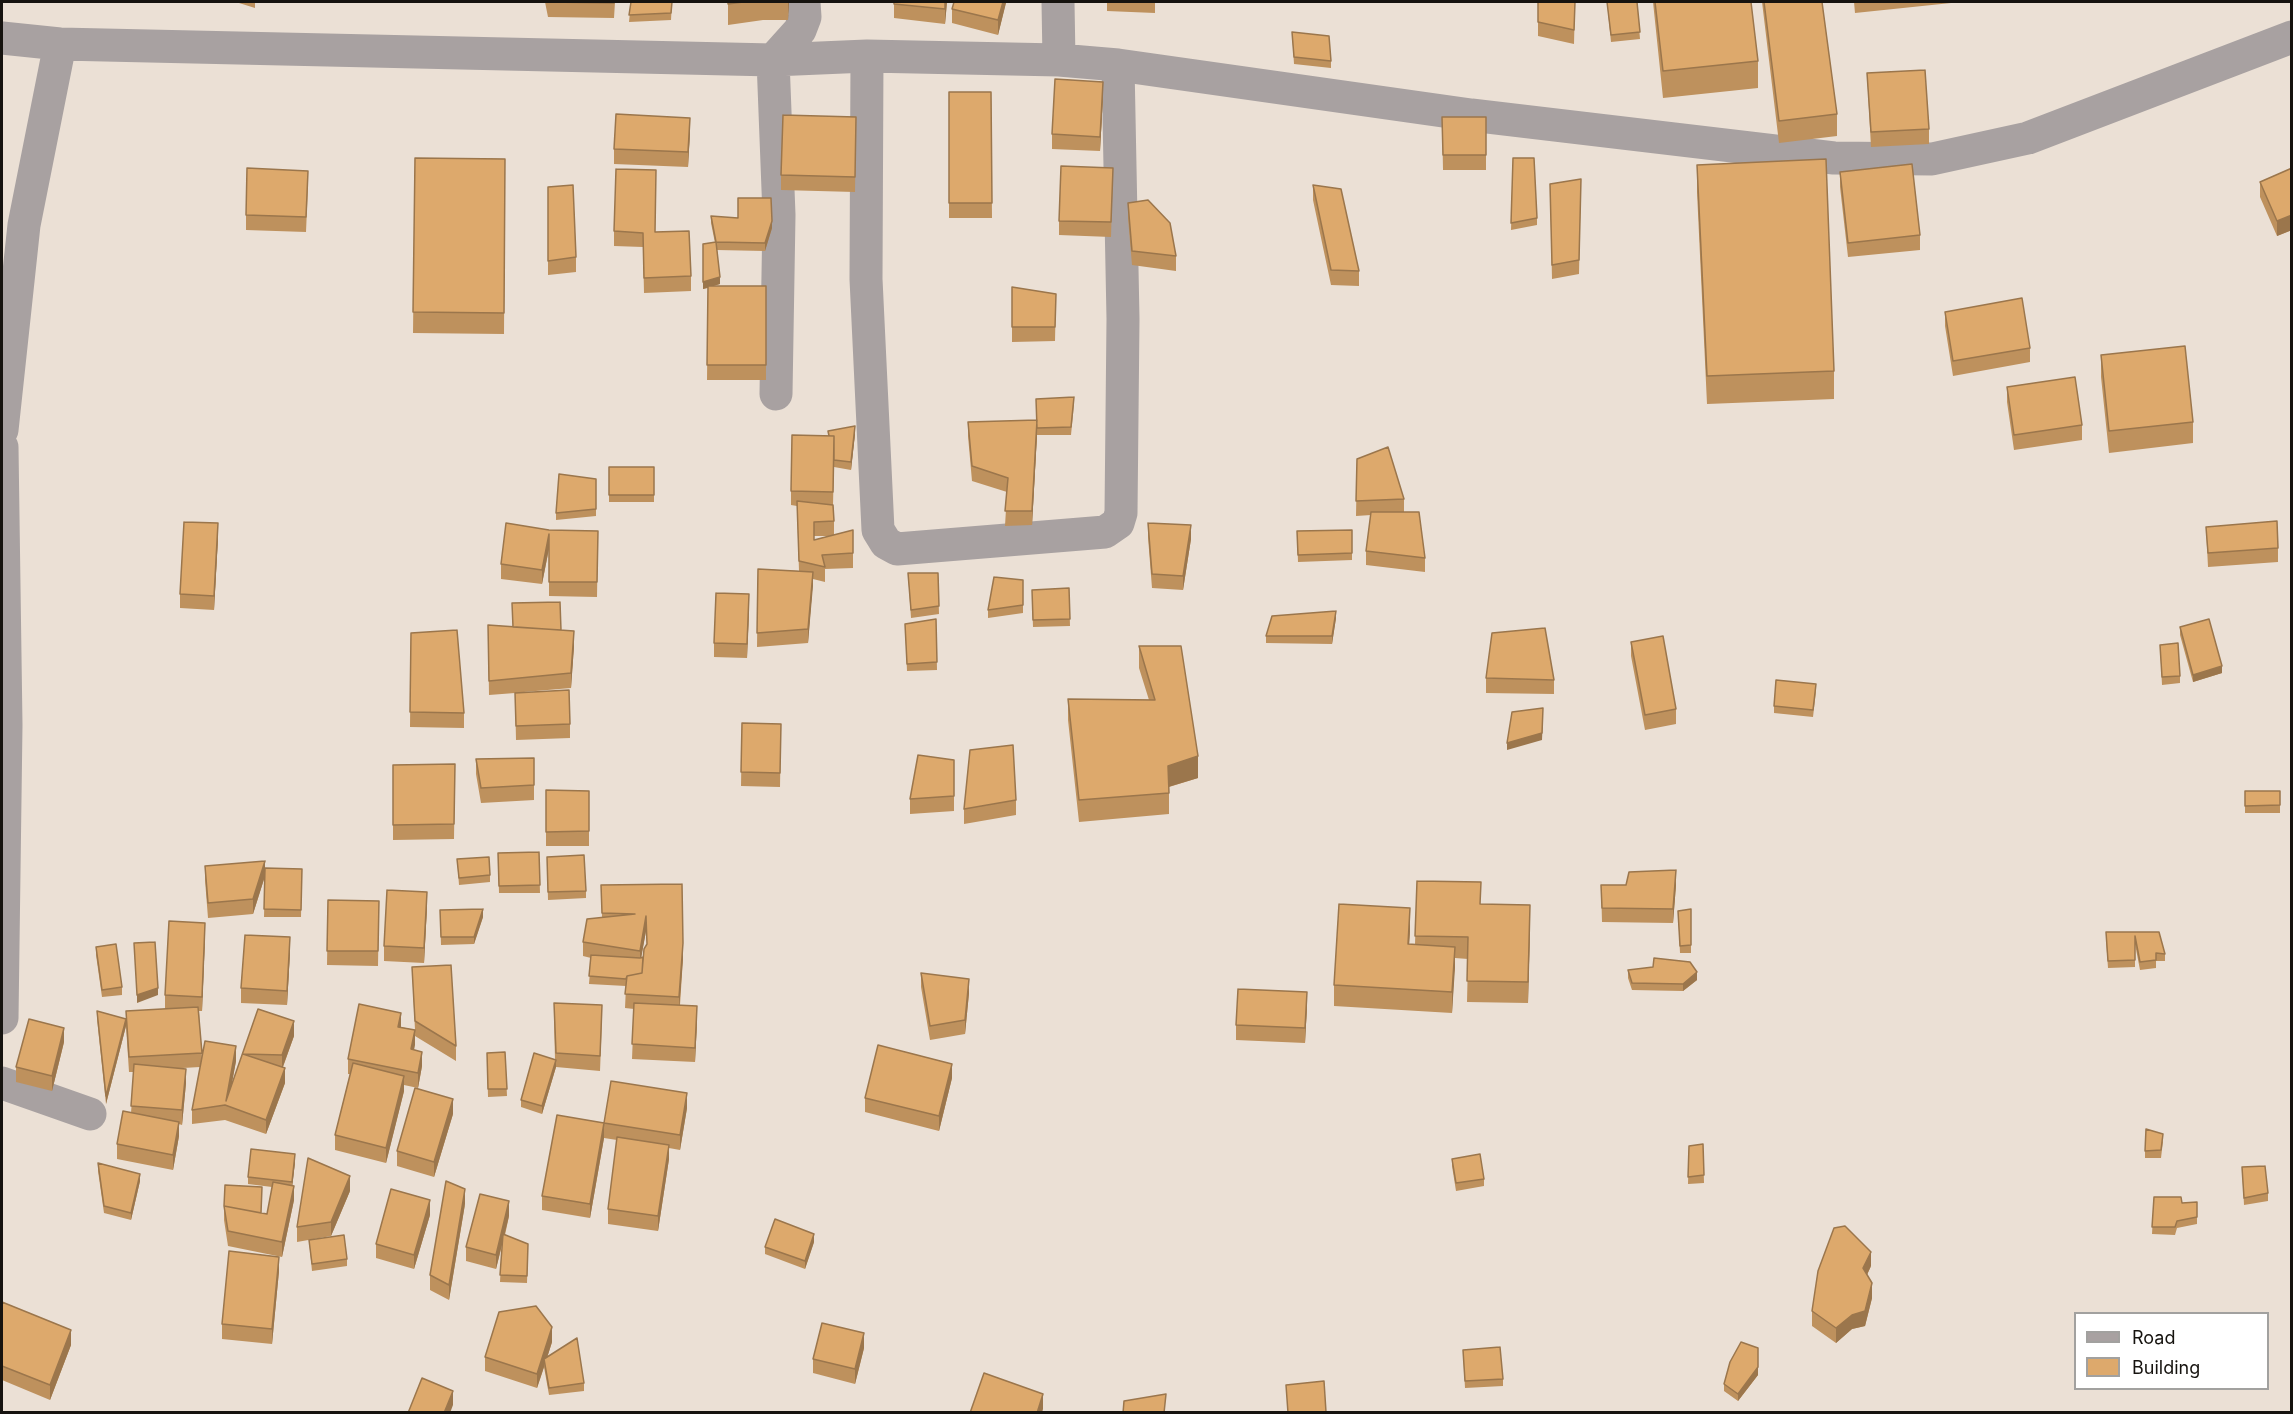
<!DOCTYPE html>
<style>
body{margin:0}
#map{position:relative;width:2293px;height:1414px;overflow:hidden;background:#ebe0d5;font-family:Inter,sans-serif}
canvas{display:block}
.frame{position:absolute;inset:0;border:3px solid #16130f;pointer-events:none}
.legend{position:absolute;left:2074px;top:1312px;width:195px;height:78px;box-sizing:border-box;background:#fff;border:2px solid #a2a19f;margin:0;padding:8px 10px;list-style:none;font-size:18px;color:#16130f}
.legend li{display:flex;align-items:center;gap:12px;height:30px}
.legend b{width:30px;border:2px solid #a2a19f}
</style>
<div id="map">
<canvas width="2293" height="1414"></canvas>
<div class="frame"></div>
<ul class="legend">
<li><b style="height:8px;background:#a8a1a1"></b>Road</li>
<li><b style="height:16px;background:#dda96c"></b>Building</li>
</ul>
</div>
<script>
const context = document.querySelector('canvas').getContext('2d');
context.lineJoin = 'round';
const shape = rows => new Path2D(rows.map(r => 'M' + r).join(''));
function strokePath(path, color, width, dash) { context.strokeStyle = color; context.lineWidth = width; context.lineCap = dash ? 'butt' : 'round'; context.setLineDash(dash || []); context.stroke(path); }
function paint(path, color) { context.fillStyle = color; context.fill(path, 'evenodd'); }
strokePath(shape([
 [1058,2,1059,60],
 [2,38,60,44,773,60,867,56,1059,60,1118,65,1471,115,1834,158,1932,159,2028,138,2292,37],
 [867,56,866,279,878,530,886,543,897,549,1105,532,1118,523,1121,513,1123,319,1118,65],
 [776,394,779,215,773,60,800,30,805,17,804,2],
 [2,430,24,225,60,44],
 [2,447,6,725,2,1018],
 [2,1083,90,1114]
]), '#a8a1a1', 33);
paint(shape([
 [239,2,255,2,255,8,239,3],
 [541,2,615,2,614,18,548,17,545,2],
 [631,2,672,2,671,20,629,22],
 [728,2,789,2,788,20,763,20,728,25],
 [894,2,947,2,945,24,894,18],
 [1006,2,998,35,952,23,952,9],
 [1107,2,1155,2,1155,13,1107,11],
 [1538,2,1575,2,1574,44,1538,36],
 [1607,2,1637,2,1640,39,1611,42],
 [1653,2,1751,2,1758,61,1758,88,1663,98],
 [1762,2,1822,2,1837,114,1837,136,1779,143],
 [1854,2,1951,2,1951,3,1855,13],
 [1292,32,1331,61,1331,68,1294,64],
 [1867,73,1929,129,1929,144,1871,147],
 [949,92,991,92,992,218,949,218],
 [1103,96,1100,151,1052,149,1052,134],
 [856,117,855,192,781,190,781,175],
 [1442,117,1486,117,1486,170,1443,170],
 [690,132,688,167,614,164,614,149],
 [415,158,505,159,504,334,413,333],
 [1513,158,1537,218,1537,225,1511,230],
 [1697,165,1834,371,1834,399,1707,404,1697,192],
 [1113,168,1111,237,1059,235,1059,221],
 [2292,168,2292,230,2277,236,2260,197,2260,182],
 [1840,172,1920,235,1920,250,1848,257,1840,187],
 [1581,179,1579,274,1552,279,1550,184],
 [308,185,306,232,246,230,246,215],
 [1313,185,1359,271,1359,286,1331,285,1313,200],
 [548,187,576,257,576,272,548,275],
 [1128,203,1176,256,1176,271,1132,265,1128,218],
 [711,216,772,228,765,251,717,250,720,284,713,286,766,286,766,380,707,380,708,288,703,289,703,244,715,243,711,223],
 [614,231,655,232,691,276,691,291,644,293,643,247,614,246],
 [1012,287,1056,294,1055,341,1012,342],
 [1945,312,2030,348,2030,362,1953,376,1945,326],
 [2101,355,2193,422,2193,443,2109,453,2101,377],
 [2007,387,2082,425,2082,440,2014,450,2007,402],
 [1074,404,1071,435,1037,435,1032,525,1005,526,1007,492,972,481,968,436,968,422,1036,421],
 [828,431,855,434,851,470,834,467,834,462,833,505,834,521,834,535,853,530,853,568,825,569,825,582,813,579,808,643,757,647,758,569,799,571,797,506,791,505,791,491,828,436],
 [814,536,828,536,814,540],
 [1357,459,1404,499,1404,512,1425,558,1425,572,1366,565,1366,551,1371,515,1356,516],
 [609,467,654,467,654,502,609,502],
 [596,479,596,516,556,520,556,513],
 [1148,523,1191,539,1183,590,1152,588,1148,537],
 [2206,527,2278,548,2278,562,2208,567],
 [549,530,598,531,597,597,549,596,549,549,542,584,501,579,501,564],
 [1352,530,1352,560,1298,562,1297,531],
 [218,538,214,610,180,608,180,594],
 [908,573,938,573,939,614,911,618],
 [1023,580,1023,613,988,618,988,610],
 [1069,588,1070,626,1033,627,1032,597],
 [749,609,747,658,714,657,714,643],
 [1336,618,1332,644,1266,643,1266,636],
 [936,619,937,670,907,671,905,624],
 [488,625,561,630,574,646,571,688,524,692,570,724,570,738,516,740,515,693,489,695],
 [2180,627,2222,673,2193,682,2180,635],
 [411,633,464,713,464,728,410,727],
 [1631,642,1676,709,1676,724,1645,730,1631,656],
 [2160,645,2180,676,2180,683,2162,685],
 [1139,646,1198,778,1169,787,1169,814,1079,822,1068,720,1068,699,1149,700,1139,668],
 [1486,678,1554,680,1554,694,1486,693],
 [1816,691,1813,717,1774,713,1774,706],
 [742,723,781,724,780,787,741,786],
 [534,758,534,800,481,803,476,774,476,759],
 [954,760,954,811,910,814,910,799],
 [455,764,454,839,393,840,393,765],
 [546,790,589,791,589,846,546,846],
 [2245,791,2280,791,2280,813,2245,813],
 [1016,800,1016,815,964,824,964,809],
 [539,852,540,893,499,893,498,853],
 [547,857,586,891,586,898,548,900],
 [457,859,490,875,490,882,459,885],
 [205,866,265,869,302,869,301,917,264,917,265,876,253,914,208,918,205,880],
 [1417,881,1481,904,1530,926,1528,1003,1467,1002,1468,959,1455,958,1452,1013,1334,1006,1334,985,1410,930,1409,944,1415,944],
 [601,885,683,958,680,1005,697,1021,695,1062,632,1059,634,1009,625,1008,626,986,589,984,591,958,583,956,583,942,602,917],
 [646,931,647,944,643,957,641,957],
 [1601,885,1676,885,1673,923,1602,922],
 [328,900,379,901,378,966,327,965],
 [427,907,424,963,384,961,384,946],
 [440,910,483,917,474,944,441,945],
 [1678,911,1691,945,1691,953,1680,953],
 [2159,932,2165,954,2165,961,2156,961,2156,968,2140,970,2135,944,2135,967,2108,968,2106,939],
 [205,937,202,1011,199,1011,202,1059,236,1061,231,1086,258,1009,294,1036,283,1067,285,1083,266,1134,225,1120,192,1124,192,1110,200,1067,183,1068,186,1083,182,1125,179,1124,179,1136,173,1170,117,1159,117,1144,131,1113,134,1072,129,1072,126,1026,126,1011,165,1009,165,995],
 [96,947,122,987,122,995,102,997,96,955],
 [290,952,287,1005,241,1003,241,988],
 [412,967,456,1046,456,1061,415,1036,414,1050,422,1066,418,1088,404,1085,404,1091,386,1163,335,1150,335,1135,350,1074,348,1074,348,1059,401,1027,415,1030],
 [1628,970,1697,980,1683,991,1632,990,1628,978],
 [921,973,969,993,965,1034,930,1040,921,987],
 [1307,1006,1305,1043,1236,1040,1236,1025],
 [97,1011,126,1026,106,1104,97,1019],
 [554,1017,602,1019,600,1071,556,1067,542,1114,521,1107,521,1100,555,1060],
 [64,1042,52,1091,16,1082,16,1067],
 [505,1052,507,1096,488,1097,487,1053],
 [952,1078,939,1131,865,1112,865,1098],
 [687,1108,680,1150,669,1148,669,1159,658,1231,608,1224,608,1209,617,1140,604,1138,590,1218,542,1210,542,1196,604,1123],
 [453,1114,434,1177,397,1166,397,1151],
 [2163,1141,2161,1158,2145,1158,2145,1151],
 [1703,1144,1704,1183,1688,1184,1689,1146],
 [1452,1159,1484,1179,1484,1186,1456,1191,1452,1166],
 [295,1162,292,1186,294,1200,282,1257,228,1246,224,1220,224,1206,267,1214,272,1187,248,1184,248,1177],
 [98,1163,140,1181,131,1220,104,1213,98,1171],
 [2242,1167,2268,1193,2268,1201,2244,1205],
 [350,1191,331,1236,297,1242,297,1227],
 [2154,1197,2182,1203,2197,1202,2197,1224,2177,1228,2175,1235,2152,1234],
 [465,1204,449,1300,430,1290,430,1275],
 [430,1215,414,1269,376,1258,376,1244],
 [509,1216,505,1235,528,1244,527,1283,500,1282,502,1245,496,1269,466,1261,466,1247],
 [309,1240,347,1259,347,1266,312,1271],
 [814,1242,805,1269,765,1254,765,1247],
 [1871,1266,1867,1275,1872,1298,1865,1326,1852,1329,1836,1343,1812,1326,1812,1311],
 [279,1271,272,1344,222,1339,222,1324],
 [2,1302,71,1345,50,1400,2,1380],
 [552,1342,547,1358,584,1383,584,1391,549,1395,544,1367,537,1388,485,1371,485,1357],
 [864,1348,855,1384,813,1373,813,1359],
 [1758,1348,1758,1375,1738,1401,1724,1391,1724,1384],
 [1463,1350,1503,1379,1503,1386,1465,1388]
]), '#be915d');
paint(shape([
 [788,2,789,2,788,20],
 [945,2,947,2,945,24],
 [1003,2,1006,2,1006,3,998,35,998,20],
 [1103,82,1103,96,1100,151,1100,137],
 [690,118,690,132,688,167,688,152],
 [2292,215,2292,230,2277,236,2277,221],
 [772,221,772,228,765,251,765,243],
 [720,277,720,284,703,289,703,282],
 [1037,420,1037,435,1032,525,1032,511],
 [855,426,855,434,851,470,851,462],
 [218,523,218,538,214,610,214,596],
 [1191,525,1191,539,1183,590,1183,576],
 [549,534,549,548,542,584,542,570],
 [813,572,813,586,808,643,808,629],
 [749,594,749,609,747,658,747,644],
 [1336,611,1336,618,1332,644,1332,636],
 [574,631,574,646,571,688,571,673],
 [2222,666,2222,673,2193,682,2193,675],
 [1543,716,1542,740,1507,750,1507,743],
 [1198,756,1198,778,1168,787,1168,766],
 [265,861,265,876,253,914,253,899],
 [1676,870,1676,885,1673,923,1673,909],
 [427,892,427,907,424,963,424,948],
 [1530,905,1530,926,1528,1003,1528,982],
 [1410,908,1410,930,1408,965,1408,944],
 [483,909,483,917,474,944,474,937],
 [646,916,646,931,640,965,640,951],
 [205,923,205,937,202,1011,202,997],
 [290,937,290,952,287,1005,287,991],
 [683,943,683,958,679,1011,679,997],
 [1455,947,1455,968,1452,1013,1452,992],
 [1697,972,1697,980,1683,991,1683,984],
 [969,979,969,993,965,1034,965,1020],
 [158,988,158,995,137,1003,137,995],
 [1307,992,1307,1006,1305,1043,1305,1028],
 [697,1006,697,1021,695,1062,695,1048],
 [401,1013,401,1027,398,1027],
 [126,1019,126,1026,106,1104,106,1096],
 [294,1021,294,1036,282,1069,282,1055],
 [64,1028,64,1042,52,1091,52,1076],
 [415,1030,415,1045,411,1064,411,1049],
 [236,1046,236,1061,228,1106,226,1101],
 [422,1052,422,1066,418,1088,418,1073],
 [556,1060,556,1067,542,1114,542,1106],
 [952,1064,952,1078,939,1131,939,1116],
 [285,1068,285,1083,266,1134,266,1120],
 [186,1069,186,1083,182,1125,182,1110],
 [404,1076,404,1091,386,1163,386,1148],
 [687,1093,687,1108,680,1150,680,1135],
 [453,1099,453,1114,434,1177,434,1162],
 [179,1122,179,1136,173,1170,173,1155],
 [604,1123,604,1138,590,1218,590,1204],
 [669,1145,669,1159,658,1231,658,1216],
 [295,1154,295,1162,292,1189,292,1182],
 [140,1174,140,1181,131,1220,131,1213],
 [350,1176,350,1191,331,1236,331,1222],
 [294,1186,294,1200,282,1257,282,1242],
 [465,1189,465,1204,449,1300,449,1285],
 [430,1200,430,1215,414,1269,414,1255],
 [509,1201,509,1216,496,1269,496,1255],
 [814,1234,814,1242,805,1269,805,1261],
 [1871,1252,1871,1266,1863,1283,1863,1268],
 [279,1257,279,1271,272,1344,272,1329],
 [1872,1283,1872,1298,1865,1326,1852,1329,1836,1343,1836,1328],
 [552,1327,552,1342,545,1364,544,1359,544,1367,537,1388,537,1374],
 [71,1330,71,1345,50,1400,50,1385],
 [864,1333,864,1348,855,1384,855,1369],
 [1758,1367,1758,1375,1738,1401,1738,1394],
 [453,1391,453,1405,450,1413,444,1413],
 [1043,1394,1043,1409,1042,1413,1037,1413]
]), '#9b764c');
const building = shape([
 [547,2,614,2,614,3,548,2,547,2],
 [631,2,672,2,671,13,629,15,631,2],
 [728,2,743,2,728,4,728,2],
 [894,2,945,2,945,9,894,4,894,2],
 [954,2,1003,2,998,20,952,9,954,2],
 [1538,2,1575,2,1574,30,1538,22,1538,2],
 [1607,2,1637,2,1640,32,1611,35,1607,2],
 [1655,2,1751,2,1758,61,1663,71,1655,2],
 [1764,2,1822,2,1837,114,1779,121,1764,2],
 [1292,32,1329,36,1331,61,1294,57,1292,32],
 [1925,70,1929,129,1871,132,1867,73,1925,70],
 [1055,79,1103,82,1100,137,1052,134,1055,79],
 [949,92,991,92,992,203,949,203,949,92],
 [616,114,690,118,688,152,614,149,616,114],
 [783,115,856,117,855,177,781,175,783,115],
 [1442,117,1486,117,1486,155,1443,155,1442,117],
 [415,158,505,159,504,313,413,312,415,158],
 [1513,158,1534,158,1537,218,1511,223,1513,158],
 [1826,159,1834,371,1707,376,1697,165,1826,159],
 [1912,164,1920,235,1848,243,1840,172,1912,164],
 [1061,166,1113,168,1111,222,1059,221,1061,166],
 [247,168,308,171,306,217,246,215,247,168],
 [2292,168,2292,215,2277,221,2260,182,2292,168],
 [616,169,656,170,655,232,689,231,691,276,644,278,643,233,614,231,616,169],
 [1581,179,1579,260,1552,265,1550,184,1581,179],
 [573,185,576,257,548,261,548,187,573,185],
 [1313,185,1341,189,1359,271,1331,270,1313,185],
 [738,198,771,198,772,221,765,243,716,242,711,216,738,218,738,198],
 [1148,200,1170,223,1176,256,1132,251,1128,203,1148,200],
 [716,242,720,277,703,282,703,244,716,242],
 [708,286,766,286,766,365,707,365,708,286],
 [1012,287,1056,294,1055,327,1012,327,1012,287],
 [2022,298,2030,348,1953,361,1945,312,2022,298],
 [2185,346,2193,422,2109,431,2101,355,2185,346],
 [2075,377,2082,425,2014,435,2007,387,2075,377],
 [1074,397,1071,427,1037,428,1036,399,1074,397],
 [1037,420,1032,511,1005,511,1008,478,972,466,968,422,1037,420],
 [855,426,851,462,834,460,834,436,829,436,828,431,855,426],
 [792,435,834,436,833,492,791,491,792,435],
 [1388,447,1404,499,1356,501,1357,459,1388,447],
 [609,467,654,467,654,495,609,495,609,467],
 [559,474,596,479,596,509,556,513,559,474],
 [797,501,833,505,834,521,814,522,814,540,853,530,853,553,822,555,825,567,799,561,797,501],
 [1371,512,1419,512,1425,558,1366,551,1371,512],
 [2277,521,2278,548,2208,553,2206,527,2277,521],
 [184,522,218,523,214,596,180,594,184,522],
 [506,523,549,530,598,531,597,582,549,582,549,534,542,570,501,564,506,523],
 [1148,523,1191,525,1183,576,1152,574,1148,523],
 [1352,530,1352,553,1298,555,1297,531,1352,530],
 [758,569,813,572,808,629,757,633,758,569],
 [908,573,938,573,939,606,911,610,908,573],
 [994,577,1023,580,1023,605,988,610,994,577],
 [1069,588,1070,619,1033,620,1032,590,1069,588],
 [716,593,749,594,747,644,714,643,716,593],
 [560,602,561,630,513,627,512,603,560,602],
 [1336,611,1332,636,1266,636,1272,616,1336,611],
 [936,619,937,662,907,664,905,624,936,619],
 [2209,619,2222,666,2193,675,2180,627,2209,619],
 [488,625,574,631,571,673,489,681,488,625],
 [1545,628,1554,680,1486,678,1492,633,1545,628],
 [457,630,464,713,410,712,411,633,457,630],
 [1663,636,1676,709,1645,715,1631,642,1663,636],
 [2178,643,2180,676,2162,677,2160,645,2178,643],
 [1139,646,1181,646,1198,756,1168,766,1169,793,1079,800,1068,699,1155,700,1139,646],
 [1776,680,1816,684,1813,710,1774,706,1776,680],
 [569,690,570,724,516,726,515,693,569,690],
 [1543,708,1542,733,1507,743,1512,712,1543,708],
 [742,723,781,724,780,773,741,772,742,723],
 [1013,745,1016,800,964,809,970,750,1013,745],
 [918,755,954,760,954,796,910,799,918,755],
 [534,758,534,785,481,788,476,759,534,758],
 [455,764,454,824,393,825,393,765,455,764],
 [546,790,589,791,589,831,546,832,546,790],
 [2245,791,2280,791,2280,805,2245,806,2245,791],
 [539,852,540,885,499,886,498,853,539,852],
 [584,855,586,891,548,892,547,857,584,855],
 [489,857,490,875,459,878,457,859,489,857],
 [265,861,253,899,208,903,205,866,265,861],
 [265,868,302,869,301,910,264,909,265,868],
 [1676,870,1673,909,1602,908,1601,885,1626,885,1629,872,1676,870],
 [1417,881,1481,882,1480,904,1530,905,1528,982,1467,981,1468,937,1415,936,1417,881],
 [682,884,683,943,679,997,625,994,627,976,642,973,644,949,647,944,646,916,640,951,583,942,587,919,635,914,602,913,601,885,682,884],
 [387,890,427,892,424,948,384,946,387,890],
 [328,900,379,901,378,951,327,951,328,900],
 [1339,904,1410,908,1408,944,1455,947,1452,992,1334,985,1339,904],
 [483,909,474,937,441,937,440,910,483,909],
 [1691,909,1691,945,1680,946,1678,911,1691,909],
 [169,921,205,923,202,997,165,995,169,921],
 [2106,932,2159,932,2165,954,2156,953,2156,960,2140,962,2135,936,2135,960,2108,961,2106,932],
 [245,935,290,937,287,991,241,988,245,935],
 [155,942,158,988,137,995,134,943,155,942],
 [116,944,122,987,102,990,96,947,116,944],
 [591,955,640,958,643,957,642,973,627,976,626,979,589,976,591,955],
 [1654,958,1690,962,1697,972,1683,984,1632,983,1628,970,1653,967,1654,958],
 [451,965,456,1046,415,1021,412,967,451,965],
 [921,973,969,979,965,1020,930,1026,921,973],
 [1238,989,1307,992,1305,1028,1236,1025,1238,989],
 [554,1003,602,1005,600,1056,556,1053,554,1003],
 [634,1003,697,1006,695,1048,632,1044,634,1003],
 [359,1004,401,1013,398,1027,415,1030,411,1049,422,1052,418,1073,348,1059,359,1004],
 [198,1007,202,1053,129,1057,126,1011,198,1007],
 [258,1009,294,1021,282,1055,243,1054,285,1068,266,1120,225,1105,192,1110,205,1041,236,1046,226,1101,258,1009],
 [97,1011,126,1019,106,1096,97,1011],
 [29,1019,64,1028,52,1076,16,1067,29,1019],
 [878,1045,952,1064,939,1116,865,1098,878,1045],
 [505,1052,507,1089,488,1089,487,1053,505,1052],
 [534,1053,556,1060,542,1106,521,1100,534,1053],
 [353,1063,404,1076,386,1148,335,1135,353,1063],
 [134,1064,186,1069,182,1110,131,1106,134,1064],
 [611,1081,687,1093,680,1135,604,1123,590,1204,542,1196,557,1115,604,1123,611,1081],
 [415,1088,453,1099,434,1162,397,1151,415,1088],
 [123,1111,179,1122,173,1155,117,1144,123,1111],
 [2146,1129,2163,1134,2161,1150,2145,1151,2146,1129],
 [617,1137,669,1145,658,1216,608,1209,617,1137],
 [1703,1144,1704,1175,1688,1177,1689,1146,1703,1144],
 [251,1149,295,1154,292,1182,248,1177,251,1149],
 [1480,1154,1484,1179,1456,1183,1452,1159,1480,1154],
 [308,1158,350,1176,331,1222,297,1227,308,1158],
 [98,1163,140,1174,131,1213,104,1206,98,1163],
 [2265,1166,2268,1193,2244,1198,2242,1167,2265,1166],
 [446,1181,465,1189,449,1285,430,1275,446,1181],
 [273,1182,294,1186,282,1242,228,1231,224,1206,267,1214,273,1182],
 [225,1185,262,1187,261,1213,224,1206,225,1185],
 [391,1189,430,1200,414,1255,376,1244,391,1189],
 [480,1194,509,1201,496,1255,466,1247,480,1194],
 [2154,1197,2181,1197,2182,1203,2197,1202,2197,1217,2177,1221,2175,1227,2152,1227,2154,1197],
 [775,1219,814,1234,805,1261,765,1247,775,1219],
 [1845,1226,1871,1252,1863,1268,1872,1283,1865,1311,1852,1315,1836,1328,1812,1311,1818,1271,1834,1228,1845,1226],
 [503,1234,528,1244,527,1276,500,1275,503,1234],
 [344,1235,347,1259,312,1264,309,1240,344,1235],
 [229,1251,279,1257,272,1329,222,1324,229,1251],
 [2,1302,71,1330,50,1385,2,1366,2,1302],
 [536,1306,552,1327,537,1374,485,1357,499,1312,536,1306],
 [822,1323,864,1333,855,1369,813,1359,822,1323],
 [577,1338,584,1383,549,1388,544,1359,577,1338],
 [1741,1342,1758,1348,1758,1367,1738,1394,1724,1384,1730,1362,1741,1342],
 [1500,1347,1503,1379,1465,1381,1463,1350,1500,1347],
 [984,1373,1043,1394,1037,1413,970,1413,984,1373],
 [422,1378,453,1391,444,1413,408,1413,422,1378],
 [1324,1381,1326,1412,1288,1413,1286,1385,1324,1381],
 [1166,1394,1164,1413,1123,1413,1124,1401,1166,1394]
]);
paint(building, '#dda96c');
strokePath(building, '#9b764c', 1.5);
</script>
